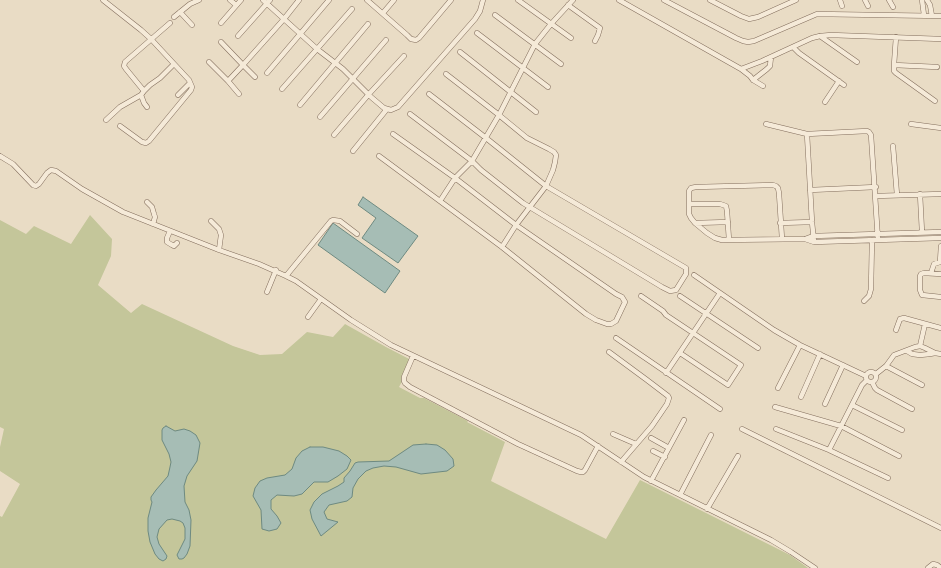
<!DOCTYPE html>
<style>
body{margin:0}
canvas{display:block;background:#e9dcc5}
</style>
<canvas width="941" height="568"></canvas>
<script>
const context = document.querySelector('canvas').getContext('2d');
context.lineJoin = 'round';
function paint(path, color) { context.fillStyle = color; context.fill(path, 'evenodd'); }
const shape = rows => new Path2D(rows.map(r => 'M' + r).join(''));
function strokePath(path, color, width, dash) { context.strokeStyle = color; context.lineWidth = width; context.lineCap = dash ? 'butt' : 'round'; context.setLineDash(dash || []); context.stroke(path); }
paint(shape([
 [90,215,112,239,111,256,98,285,131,313,142,304,233,346,260,355,282,354,307,332,333,337,345,324,386,347,413,361,399,387,420,398,424,398,468,421,467,422,505,442,491,481,606,539,640,480,790,555,808,568,0,568,0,516,2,517,20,484,0,471,0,447,4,429,0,427,0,220,26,234,34,226,71,244]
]), '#c4c69a');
const water = shape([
 [363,197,418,236,398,263,362,238,376,218,358,205,363,197],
 [333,223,400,271,385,293,318,245,333,223],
 [166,426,175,431,184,429,190,431,196,435,200,443,197,461,187,476,184,486,185,502,189,510,191,520,190,546,187,554,184,558,182,559,179,559,177,555,185,539,185,528,183,523,180,521,172,519,167,520,159,529,157,537,159,544,167,556,166,559,163,561,159,559,155,554,150,542,148,531,148,518,152,502,151,500,151,497,156,490,168,476,170,467,171,462,169,454,162,440,162,430,163,428,166,426],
 [426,444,437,445,445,450,453,459,454,466,447,471,421,474,396,467,384,466,373,468,366,471,358,479,353,488,352,497,347,501,329,505,324,512,327,519,338,522,321,536,312,519,310,510,314,502,322,494,338,486,344,482,344,478,350,471,355,463,358,462,389,461,413,445,426,444],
 [310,447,323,447,339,451,347,456,351,460,347,469,338,476,328,482,314,482,302,494,294,496,277,495,271,500,271,509,277,516,281,523,277,529,269,531,262,529,261,510,253,496,255,488,260,481,267,478,285,475,292,469,296,458,302,451,310,447]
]);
paint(water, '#a6bdb5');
strokePath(water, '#6e8a81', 1);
const street = shape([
 [103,0,141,30,151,39,189,80,192,87,191,90,149,141,146,143,142,142,120,126],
 [230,0,236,5],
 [263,0,317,49,343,69,371,97,384,108,391,110,398,107,475,19,480,11,483,0],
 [367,0,407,35,411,39,416,40,419,38,451,0],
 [518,0,571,38],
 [619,0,741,69,762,61,812,38,820,36,831,35,941,39],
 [664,0,736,38,743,41,748,42,754,41,817,14,941,16],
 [710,0,741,16,749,19,758,17,796,0],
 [840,0,842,6],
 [865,0,868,6],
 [889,0,893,7],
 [922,0,924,15],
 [927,0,930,5,932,16],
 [568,5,600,28,598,35,595,41],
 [180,12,192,25],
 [383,13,394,0],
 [495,15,561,64],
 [174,17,190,4,199,0],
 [221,23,241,0],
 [477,33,548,87],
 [238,36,270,0],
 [820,36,857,62],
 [896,37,894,65,894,71,896,73,935,101],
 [221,42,243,65,255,77],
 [793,47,799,53,844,85],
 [460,52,536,112],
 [209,62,228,81,239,94],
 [894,65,937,67],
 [741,69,750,76,753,80,763,86],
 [267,73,329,0],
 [446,74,499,115,527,138,549,149,554,152,556,155,555,162,553,170,546,186,516,225,502,247],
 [753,80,767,69,770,66,771,57],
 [228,81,243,65,284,19,299,0],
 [282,89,352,9],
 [144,91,150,85,160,78,174,64],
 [141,95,144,103,147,107],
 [178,95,190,83],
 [825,102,839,81],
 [300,105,368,24],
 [410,114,472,161,481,170,523,203,662,287,670,291,676,290,686,274,686,268,546,186,486,138,429,94],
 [320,117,386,40],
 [106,120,120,107,141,95,144,91,126,69,124,66,125,62,170,23],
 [766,124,807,134],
 [911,124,941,128],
 [334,135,369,94,404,56],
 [893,146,897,195],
 [353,151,387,109],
 [0,156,13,164,33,185,36,186,39,184,47,173,51,170,56,171,82,189,123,212,219,250,259,264,286,276,296,281,351,320,391,345,581,435,644,477,771,540,791,552,815,568],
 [379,156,502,247,586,314,596,320,607,324,611,324,616,321,625,302,622,297,616,294,516,225,455,178,393,134],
 [810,190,876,187],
 [920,194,922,232],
 [876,196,941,194],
 [440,201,455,178,472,161,499,115,535,44,551,24,573,0],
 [147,202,152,207,154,214,155,217,153,224],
 [689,204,720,204,726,206,727,211,729,240],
 [211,221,219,229,221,235,219,250],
 [695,223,728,222],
 [780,223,812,222],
 [170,231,167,238,167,242,172,245,174,246,177,243],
 [782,239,779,193,778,188,776,186,773,185,696,187,691,188,689,191,689,214,691,218,695,223,707,233,715,238,722,240,805,239,813,236,941,232],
 [805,239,814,242,941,238],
 [814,242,812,222,807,134,867,131,869,132,871,135,878,240],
 [931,273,934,264,940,262,941,246],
 [941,274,924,273,921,274,920,276,920,290,922,295,941,297],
 [694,275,774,330,800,345,866,376],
 [286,276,331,221,333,220,340,221,357,234],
 [267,292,276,270],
 [641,296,663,311,666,315,741,365,728,385,680,353],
 [680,296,758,348],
 [864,301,869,296,871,289,872,240],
 [308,317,321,299],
 [896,330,900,319,904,318,941,328],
 [616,338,720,409],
 [920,346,925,324],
 [907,351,912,354,920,355,930,354,935,353],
 [609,352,647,380,668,396,669,398,667,404,652,426,621,462],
 [413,356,404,377,404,381,405,383,410,387,518,444,577,471,581,472,583,472,585,470,598,446],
 [886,366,922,385],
 '866 377a5 5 0 1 1 10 0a5 5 0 1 1-10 0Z',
 [666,373,720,293],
 [876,374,886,366,894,355,915,347,920,346,925,348,935,353,941,354],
 [872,382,875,388,877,390,912,409],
 [778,388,800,345],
 [801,397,820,354],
 [825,404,843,365],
 [852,405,902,430],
 [775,407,841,426,899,456],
 [742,429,941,528],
 [776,429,829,450,888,478],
 [613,434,636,444],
 [651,438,669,448],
 [829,450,862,385,867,380],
 [653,451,665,457],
 [651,481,684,420],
 [680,495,711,435],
 [707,509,738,456],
 [928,568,933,564,937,565,941,568]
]);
strokePath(street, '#836e5d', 5.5);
strokePath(street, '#f5ead8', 4.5);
</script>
